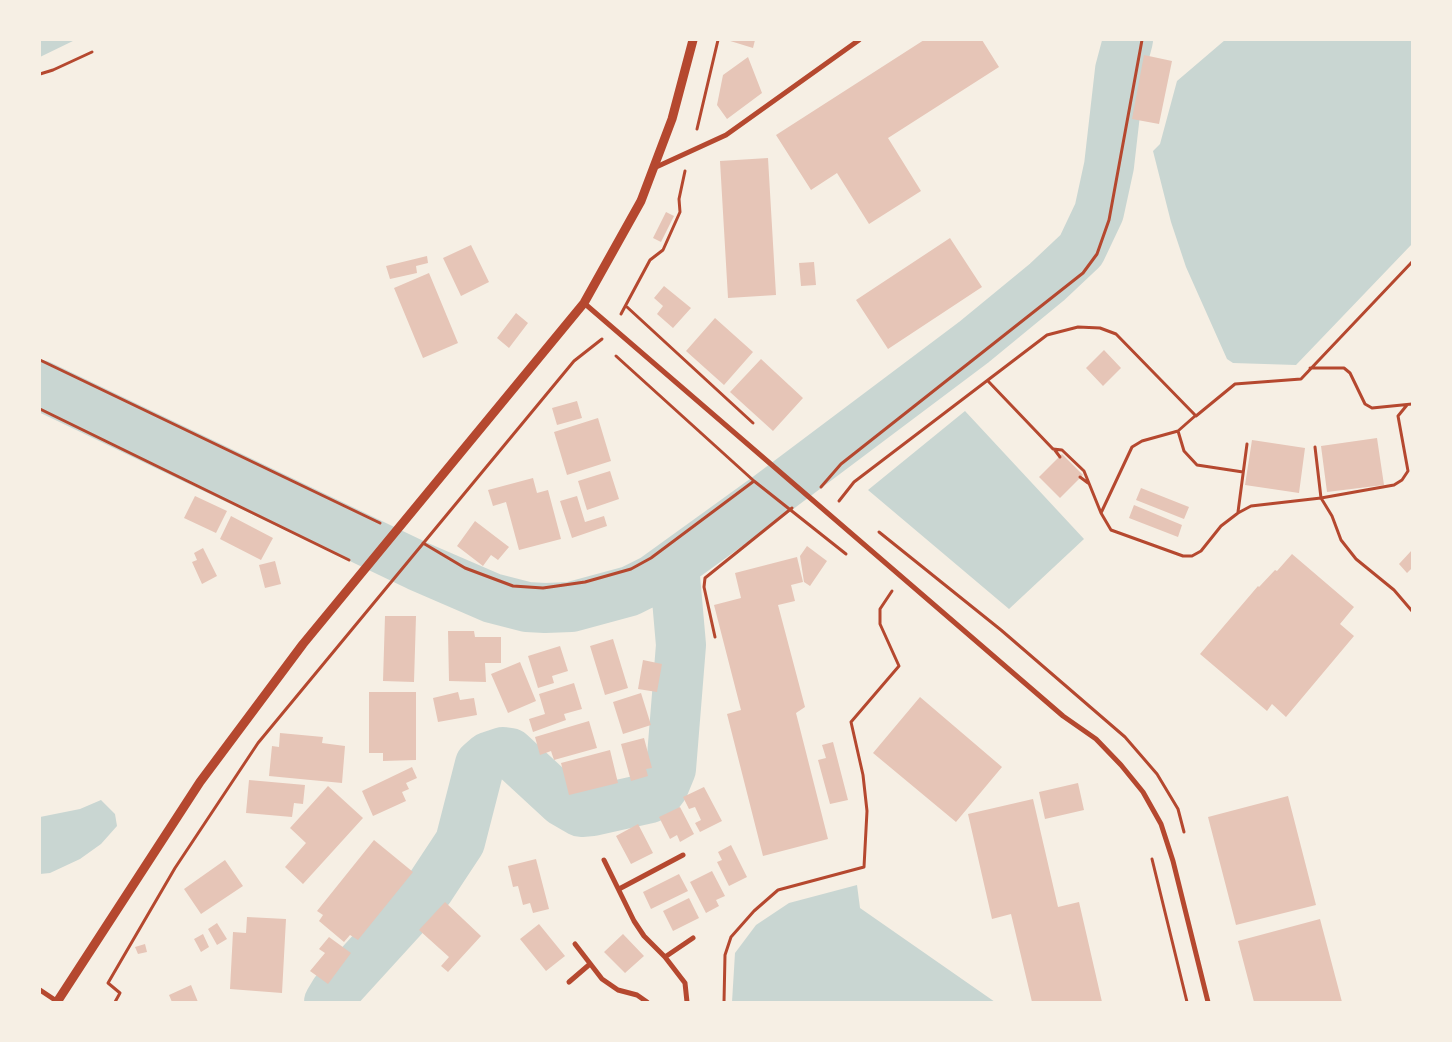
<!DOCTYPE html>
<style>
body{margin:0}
#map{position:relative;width:1452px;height:1042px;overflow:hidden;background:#f6efe4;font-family:"Public Sans",sans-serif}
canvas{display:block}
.frame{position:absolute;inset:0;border:41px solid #f6efe4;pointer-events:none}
</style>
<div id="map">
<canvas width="1452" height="1042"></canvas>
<div class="frame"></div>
</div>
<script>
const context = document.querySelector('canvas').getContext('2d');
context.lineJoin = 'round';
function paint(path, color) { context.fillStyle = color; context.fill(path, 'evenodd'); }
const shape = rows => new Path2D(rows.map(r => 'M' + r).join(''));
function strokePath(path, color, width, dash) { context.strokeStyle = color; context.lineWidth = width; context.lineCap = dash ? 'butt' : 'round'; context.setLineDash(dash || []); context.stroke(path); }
paint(shape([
 [40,40,75,40,40,57],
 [1225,40,1412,40,1412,244,1296,365,1233,363,1227,359,1186,267,1171,222,1153,151,1160,144,1177,81],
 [965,411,1084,539,1009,609,868,490],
 [101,800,115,814,117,826,101,844,80,859,50,873,40,874,40,817,80,809],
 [857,885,860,908,995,1002,732,1002,735,953,756,925,789,903]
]), '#c9d6d2');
strokePath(shape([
 [40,385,418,566,492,598,527,607,545,608,571,607,630,591,654,579,769,496,974,342,1047,282,1081,250,1099,212,1109,166,1120,70,1128,40],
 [329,1002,335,992,429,889,460,842,480,764,488,757,503,752,510,753,562,801,581,812,592,811,650,798,658,794,664,786,671,769,681,645,674,565]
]), '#c9d6d2', 50);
paint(shape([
 [727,40,755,40,753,48],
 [924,40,982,40,999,67,888,138,921,191,869,224,837,173,811,190,776,135],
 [1144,55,1172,61,1159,124,1132,119],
 [748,57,762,93,727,119,717,105,723,75],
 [768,158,776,295,728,298,720,161],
 [666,212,674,216,661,242,653,238],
 [950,238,982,287,888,349,856,300],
 [471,245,489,282,461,296,443,258],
 [427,256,428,263,416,266,417,273,390,279,386,266],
 [814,262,816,285,801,286,799,263],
 [429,273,458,343,423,358,394,288],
 [664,286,691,308,673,328,657,314,663,306,654,298],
 [516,313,528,323,509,348,497,338],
 [715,318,753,352,724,385,686,351],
 [1104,350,1121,368,1103,386,1086,368],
 [761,359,803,398,773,431,730,392],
 [577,401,582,418,557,425,552,408],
 [598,418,611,461,567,475,554,432],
 [1377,438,1384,485,1327,492,1321,446],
 [1252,440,1305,448,1299,493,1245,485],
 [1062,454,1083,475,1060,498,1039,477],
 [610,471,619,499,587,510,578,481],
 [533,478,537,493,548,490,561,539,519,550,506,502,493,506,488,490],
 [1141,488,1189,507,1184,519,1136,500],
 [195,496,227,511,216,533,184,518],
 [577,496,585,522,604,516,607,526,572,538,560,501],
 [1134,505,1182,525,1178,537,1129,518],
 [231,516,273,538,261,560,220,539],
 [475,521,509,547,498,560,491,555,483,566,457,546],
 [807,546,827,561,810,586,804,582,800,556],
 [203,548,217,576,202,584,192,562,197,560,194,553],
 [1412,550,1412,568,1407,573,1399,564],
 [1292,554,1354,607,1340,624,1354,636,1286,717,1272,704,1267,711,1200,654,1258,586,1259,587,1275,570,1277,571],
 [797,557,803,582,791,585,795,601,778,605,805,707,796,713,828,839,763,856,727,714,741,710,714,605,741,598,735,573],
 [275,561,281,584,265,588,259,565],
 [385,616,416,616,414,682,383,681],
 [448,631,474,631,475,637,501,637,501,663,485,663,486,682,449,681],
 [613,639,628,688,605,695,590,646],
 [560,646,568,671,552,676,554,683,538,688,528,656],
 [643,660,662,664,657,692,638,689],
 [520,662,536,701,508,713,491,674],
 [574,683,582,709,564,714,566,720,533,732,529,719,545,714,539,694],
 [369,692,416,692,416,760,383,761,383,753,369,753],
 [458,692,460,700,474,698,477,715,438,722,433,698],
 [641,693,651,725,623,734,613,702],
 [920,697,1002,767,956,822,873,753],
 [589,721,597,748,554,760,551,751,540,755,535,737],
 [280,733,323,737,322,743,345,746,342,783,269,776,272,746,279,747],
 [644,738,652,768,646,769,648,776,631,781,621,744],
 [833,742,848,800,830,804,818,760,826,758,822,745],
 [610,750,618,783,569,795,561,763],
 [412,767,417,778,406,783,409,789,402,792,406,801,373,816,362,791],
 [249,780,305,785,303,804,294,803,292,817,246,813],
 [1078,783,1084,810,1045,819,1039,792],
 [328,786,363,818,303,884,285,867,306,843,290,828],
 [704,787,722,821,700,832,695,823,701,820,695,807,689,809,683,797],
 [1288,796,1316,905,1236,925,1208,817],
 [1033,799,1058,907,1079,902,1102,1002,1032,1002,1011,914,992,919,968,814],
 [680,807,694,834,680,842,677,835,670,839,659,817],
 [638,824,653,853,631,864,616,836],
 [374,840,413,872,358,940,350,935,344,942,319,921,323,915,317,911],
 [731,845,747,877,729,886,717,862,722,860,718,852],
 [536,859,549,909,533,913,530,903,523,905,518,886,513,887,508,866],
 [225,860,243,886,201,914,184,889],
 [712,871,725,896,716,900,719,906,706,913,690,882],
 [679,874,688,891,651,909,643,892],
 [689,898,699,918,673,931,663,911],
 [445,902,481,936,448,972,441,966,449,957,419,930],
 [247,917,286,919,282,993,230,989,233,932,246,933],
 [1320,919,1342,1002,1254,1002,1238,941],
 [217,923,227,939,217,945,208,929],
 [539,924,565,956,546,971,520,939],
 [203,934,209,947,201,952,194,939],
 [623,934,644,956,625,973,604,952],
 [329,937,351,953,328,984,310,971,325,953,319,949],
 [145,944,147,952,138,954,135,947],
 [191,985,198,1002,172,1002,169,995]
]), '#e6c5b7');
strokePath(shape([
 [40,74,53,70,92,52],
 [697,129,718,40],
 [627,307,753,423],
 [621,314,650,260,663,250,680,212,679,199,685,171],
 [616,356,754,481,846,554],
 [40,360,380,523],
 [1310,368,1344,368,1350,373,1365,404,1372,408,1412,404],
 [988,381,1053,449,1062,450,1084,471,1101,513],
 [40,409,349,560],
 [1195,416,1178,431,1142,441,1132,447,1101,513,1111,530,1183,556,1192,556,1201,551,1221,526,1238,513,1251,506,1321,498,1394,485,1402,480,1408,471,1398,416,1407,405],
 [1178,431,1184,451,1197,465,1243,472],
 [1315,447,1321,498,1332,516,1341,540,1356,559,1394,590,1412,611],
 [1054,449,1060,457],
 [1080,477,1088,483],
 [821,487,841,464,1083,273,1097,254,1109,220,1142,40],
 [839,501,854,482,1047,335,1078,327,1100,328,1116,334,1196,416,1235,384,1301,379,1412,262],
 [1238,512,1247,444],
 [879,532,1001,630,1125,737,1157,774,1178,809,1184,832],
 [423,543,465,568,513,586,543,588,585,582,631,569,651,558,754,481],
 [715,637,704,587,705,578,792,508],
 [1152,859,1187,1002],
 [115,1002,120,993,108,983,175,868,258,743,574,361,602,339],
 [724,1002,725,955,731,937,754,911,778,890,864,867,867,811,863,775,851,722,899,666,880,624,880,609,892,591]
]), '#b5482f', 3);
strokePath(shape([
 [654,168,726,135,859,40],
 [584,303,1063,716,1096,739,1121,765,1143,792,1161,824,1173,861,1208,1002],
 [604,860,634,921,644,936,665,957,685,983,687,1002],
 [619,889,683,855],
 [575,944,602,979,618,990,637,995,647,1002],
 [665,957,693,938],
 [569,982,590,964],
 [40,990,58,1002]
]), '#b5482f', 5);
strokePath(shape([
 [57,1002,200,782,303,644,584,303,641,201,672,119,693,40]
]), '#b5482f', 9);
</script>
